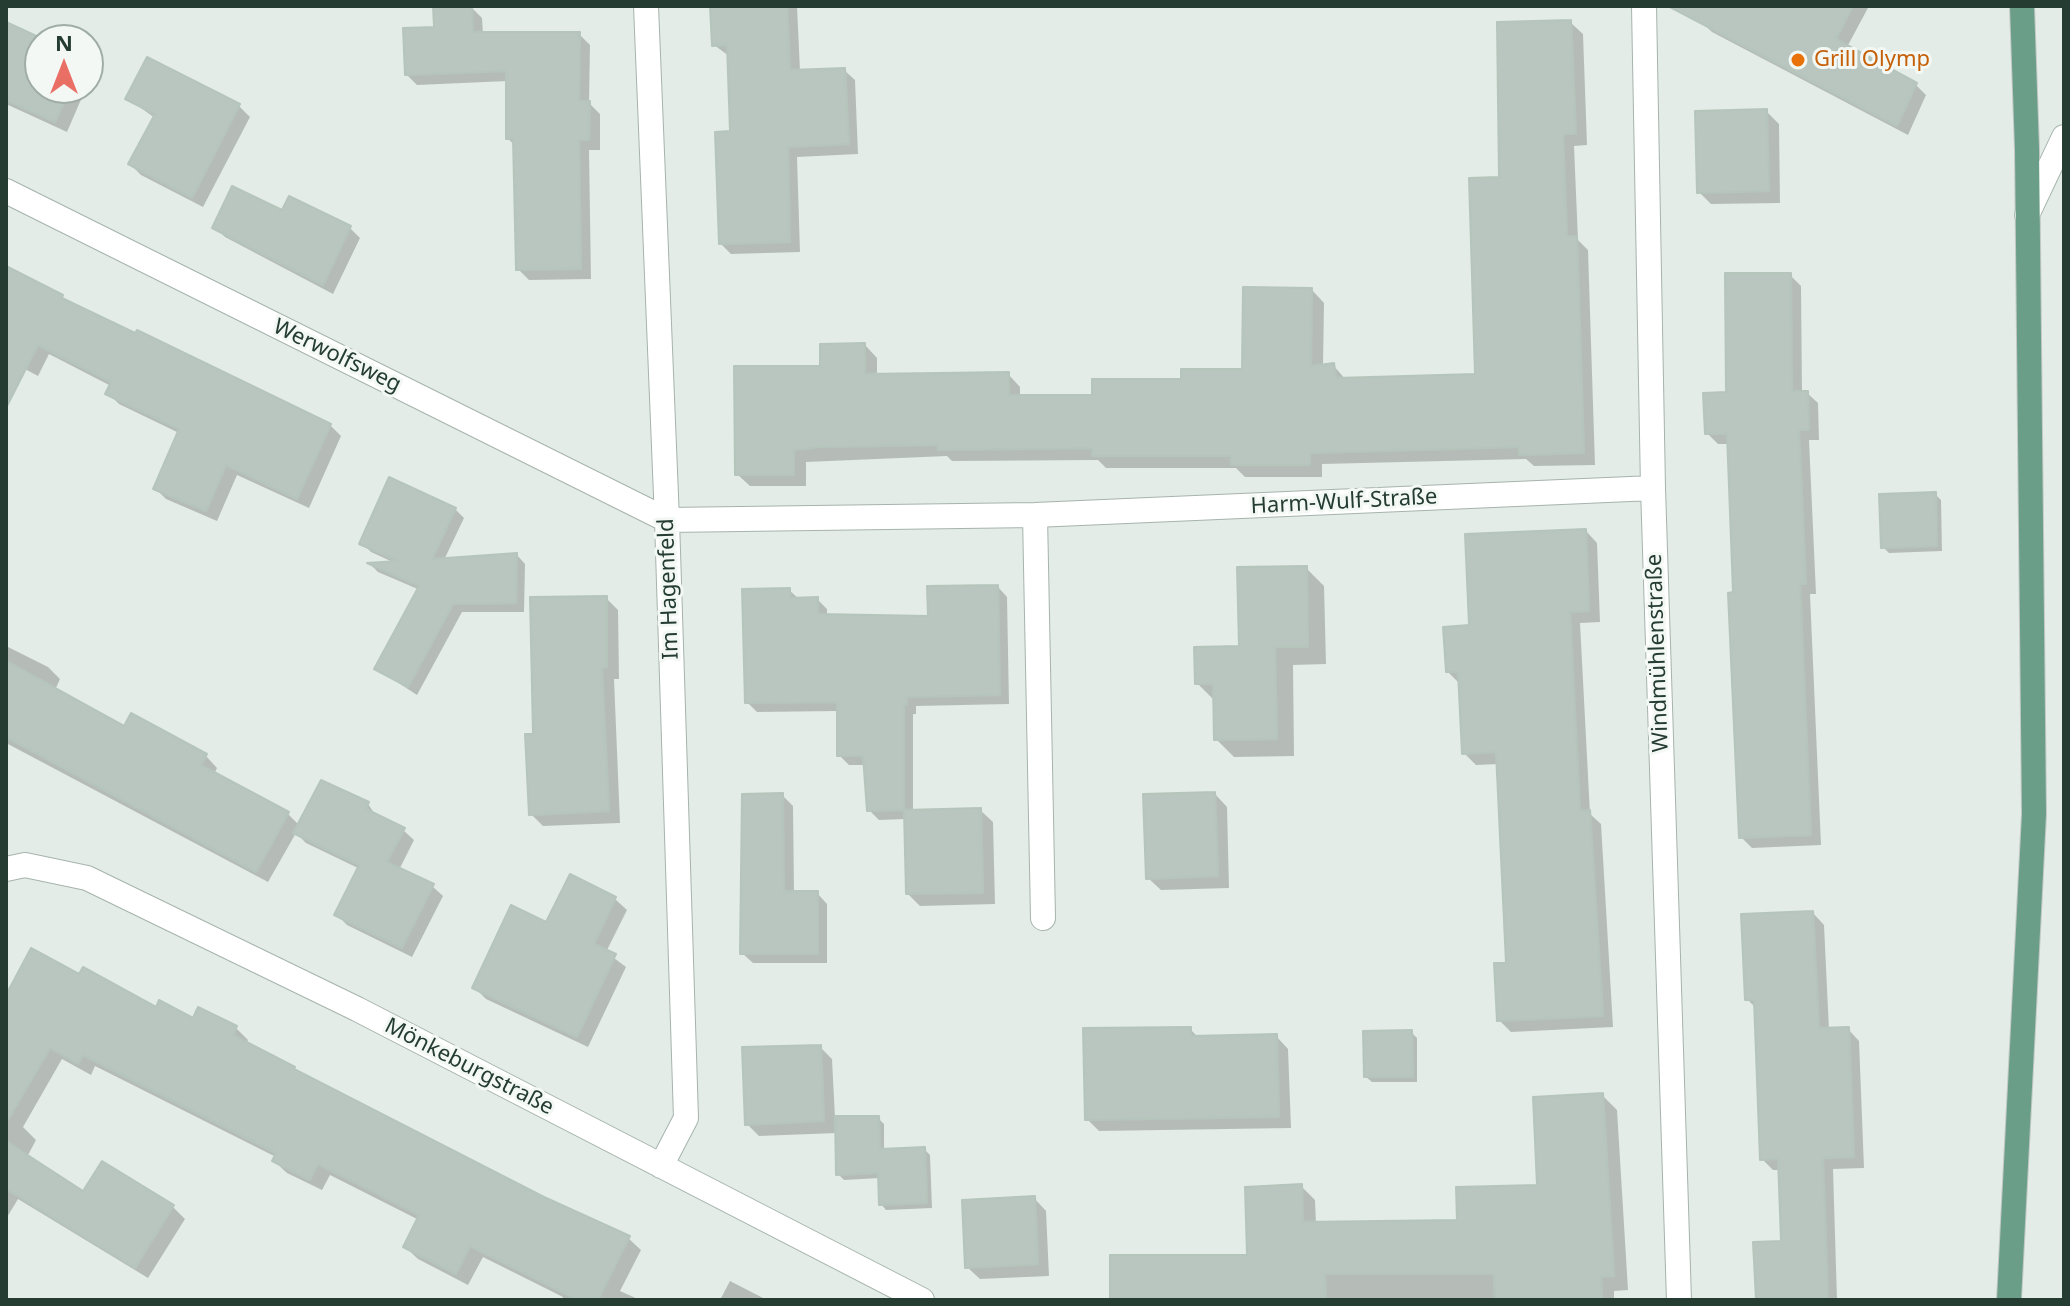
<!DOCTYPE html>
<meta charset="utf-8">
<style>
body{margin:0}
#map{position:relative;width:2070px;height:1306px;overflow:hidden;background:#e3ece6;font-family:"Noto Sans",sans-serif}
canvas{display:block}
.frame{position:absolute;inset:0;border:8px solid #243c31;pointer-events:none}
.north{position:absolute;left:24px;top:24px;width:80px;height:80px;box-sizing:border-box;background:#f3f8f5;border:2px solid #a0ada7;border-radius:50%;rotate:0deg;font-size:22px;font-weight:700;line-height:32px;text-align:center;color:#243c31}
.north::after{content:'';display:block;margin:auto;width:28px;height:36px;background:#e96f64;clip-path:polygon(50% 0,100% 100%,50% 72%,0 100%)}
</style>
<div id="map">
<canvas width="2070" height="1306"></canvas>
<div class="frame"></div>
<div class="north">N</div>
</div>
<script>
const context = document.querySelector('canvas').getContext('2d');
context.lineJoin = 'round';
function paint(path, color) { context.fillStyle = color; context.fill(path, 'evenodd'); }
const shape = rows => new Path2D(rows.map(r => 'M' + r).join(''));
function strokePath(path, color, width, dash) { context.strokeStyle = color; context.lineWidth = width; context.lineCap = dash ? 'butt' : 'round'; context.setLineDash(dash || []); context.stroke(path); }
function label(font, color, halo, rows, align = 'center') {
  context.font = font + ' "Noto Sans",sans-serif'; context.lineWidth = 6; context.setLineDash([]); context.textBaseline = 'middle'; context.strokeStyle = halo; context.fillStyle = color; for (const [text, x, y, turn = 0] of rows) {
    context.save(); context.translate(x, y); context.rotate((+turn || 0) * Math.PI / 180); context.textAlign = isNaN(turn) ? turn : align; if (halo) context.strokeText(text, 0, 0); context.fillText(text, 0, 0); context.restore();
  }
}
paint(shape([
 [712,6,797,6,800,71,844,70,855,80,858,154,797,157,800,252,731,254,720,243,732,133,729,56,714,45],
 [1709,6,1869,6,1847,47,1915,84,1926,95,1908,135,1712,32,1701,22],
 [471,7,482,18,483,34,579,34,590,45,589,103,600,114,600,150,589,150,591,279,529,280,518,269,516,146,508,139,508,81,417,85,406,74,436,29],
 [1570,22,1583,34,1587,145,1574,146,1578,240,1588,250,1595,465,1534,466,1526,459,1322,464,1322,477,1245,477,1236,468,1106,468,1098,460,952,461,947,456,806,462,806,486,750,486,737,474,822,368,865,345,877,358,877,376,1008,374,1020,387,1020,397,1094,397,1244,371,1312,290,1324,303,1323,366,1333,365,1346,380,1477,376,1501,179],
 [6,24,40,40,40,88,86,88,67,132,6,104],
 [88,65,94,71,88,84],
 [128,99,239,106,250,117,203,207,141,175,130,164,155,118],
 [1766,111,1779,124,1780,203,1711,204,1699,192],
 [214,227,350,228,360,238,333,294,225,237],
 [6,268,69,304,330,425,341,436,309,508,237,475,217,521,166,499,155,488,179,433,119,404,108,393,111,386,49,354,38,376,6,359],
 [1790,275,1801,286,1802,393,1807,393,1818,403,1819,440,1809,440,1816,594,1810,594,1821,845,1752,848,1741,837,1729,444,1718,444,1707,433],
 [1935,494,1941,500,1942,551,1889,553,1883,547],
 [455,509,464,518,444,560,517,555,525,564,524,612,462,612,417,695,377,669,420,590,378,572,371,565,395,563,371,552,362,543],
 [1586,531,1597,543,1600,622,1580,623,1590,814,1601,824,1613,1027,1511,1032,1499,1020,1508,965,1499,764,1476,765,1464,753,1459,683,1448,672,1471,627],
 [1306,568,1324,586,1326,664,1293,665,1294,756,1234,757,1216,739,1216,702,1197,683,1241,648],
 [998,587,1007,597,1009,704,916,706,916,714,913,714,913,811,980,810,993,822,995,904,920,906,908,894,906,819,879,820,869,810,866,765,849,765,839,755,839,711,757,712,747,702,789,590,799,599,817,599,827,609,827,616,930,618],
 [606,598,618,610,619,679,614,679,620,823,543,826,531,814,535,736],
 [6,646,48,667,60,679,55,690,125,729,206,756,217,768,214,774,288,814,299,825,368,804,377,817,403,830,414,840,399,870,432,886,443,896,412,957,347,925,337,915,360,869,306,843,296,833,268,882,6,743],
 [1215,794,1227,807,1229,888,1161,890,1148,878],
 [782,795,793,806,794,893,817,893,827,904,827,963,753,963,742,953],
 [615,899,627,910,606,952,626,967,588,1047,486,999,475,988,547,924],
 [1813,913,1824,925,1829,1030,1848,1029,1859,1041,1864,1168,1833,1169,1837,1300,1758,1300,1783,1243,1781,1170,1773,1170,1762,1159,1757,1009,1747,999],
 [80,977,157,1009,236,1028,248,1040,246,1044,301,1075,543,1199,628,1238,641,1250,620,1291,640,1300,562,1300,563,1297,483,1257,468,1285,418,1259,405,1247,419,1220,330,1175,322,1190,287,1173,274,1161,276,1157,95,1066,91,1075,62,1059,23,1127,36,1140,27,1157,84,1194,173,1207,185,1219,148,1278,18,1199,6,1219,6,999],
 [1190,1029,1199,1038,1276,1036,1288,1049,1291,1128,1099,1131,1087,1119],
 [1411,1032,1417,1038,1417,1082,1372,1082,1366,1077],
 [820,1047,832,1059,835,1118,878,1118,884,1124,884,1151,924,1149,930,1155,932,1208,886,1210,881,1204,880,1178,844,1180,838,1174,837,1133,759,1136,747,1124],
 [1602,1095,1617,1110,1628,1290,1614,1291,1614,1300,1112,1300,1249,1257,1301,1186,1315,1200,1316,1224,1459,1222,1540,1187],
 [1034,1198,1046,1211,1049,1276,980,1279,967,1267],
 [730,1281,767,1300,720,1300]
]), '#0003');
const building = shape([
 [433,6,472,6,473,32,580,32,579,101,590,101,589,140,579,140,581,269,516,270,513,139,506,139,506,71,405,75,403,28,434,27,433,6],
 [710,6,787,6,790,70,845,68,849,144,788,147,790,242,719,244,715,132,730,131,727,45,712,46,710,6],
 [1668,6,1853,6,1836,39,1917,83,1897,126,1668,6],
 [1571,20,1576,134,1563,134,1567,236,1577,236,1584,453,1519,455,1519,447,1310,453,1310,465,1231,465,1231,456,1092,456,1092,448,938,450,938,445,819,447,794,450,794,475,735,475,734,366,820,366,820,344,865,343,865,374,1009,372,1009,395,1092,395,1092,379,1181,379,1181,369,1242,369,1243,287,1312,288,1311,366,1334,363,1336,378,1475,374,1469,178,1499,177,1497,22,1571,20],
 [6,22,45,40,40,40,40,88,70,88,55,122,6,100,6,22],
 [147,57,240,104,192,198,128,164,155,114,125,99,147,57],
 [1767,109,1769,191,1697,193,1695,111,1767,109],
 [232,186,282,210,289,196,351,226,323,285,212,228,232,186],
 [6,266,63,295,62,298,135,333,137,330,331,424,297,499,226,465,206,511,153,489,179,429,105,394,111,382,38,345,6,408,6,266],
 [1725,273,1791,273,1792,391,1808,391,1809,430,1799,430,1806,584,1800,584,1811,835,1739,838,1728,593,1733,592,1727,434,1705,434,1703,393,1726,392,1725,273],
 [389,477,456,508,432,559,517,553,516,603,453,604,408,687,374,669,419,586,367,563,398,561,359,544,389,477],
 [1936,492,1937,546,1881,548,1879,494,1936,492],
 [1586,529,1589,611,1570,612,1580,811,1590,810,1603,1016,1497,1021,1494,963,1506,963,1496,752,1462,754,1458,672,1446,672,1443,627,1469,625,1465,534,1586,529],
 [1307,566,1308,647,1275,647,1277,739,1214,740,1213,684,1195,684,1194,647,1239,646,1237,567,1307,566],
 [998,585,1000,695,907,697,907,705,904,705,904,810,867,811,863,756,837,756,837,702,745,703,742,589,790,588,790,598,818,597,818,614,928,616,927,586,998,585],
 [607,596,607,667,602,668,609,811,529,815,525,734,533,734,530,597,607,596],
 [6,661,124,726,131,713,207,754,201,765,289,812,256,872,6,737,6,661],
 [321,780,369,802,366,809,405,828,387,862,434,884,402,948,334,915,359,865,293,833,321,780],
 [1215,792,1218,876,1146,879,1143,794,1215,792],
 [783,793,784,891,818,891,818,954,740,954,742,794,783,793],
 [981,808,983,893,906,894,904,810,981,808],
 [570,874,616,897,594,944,616,954,577,1037,472,988,511,905,546,922,570,874],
 [1813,911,1819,1028,1849,1027,1854,1157,1823,1158,1828,1300,1756,1300,1753,1242,1781,1241,1778,1159,1760,1160,1754,1000,1745,1000,1741,914,1813,911],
 [31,948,79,974,83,967,156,1007,159,1000,193,1018,198,1007,237,1026,233,1035,295,1067,294,1069,544,1197,630,1236,598,1300,578,1300,470,1246,456,1274,403,1247,419,1215,318,1164,310,1180,272,1161,276,1153,83,1055,78,1064,50,1048,6,1123,6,995,31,948],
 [1191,1027,1191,1036,1277,1034,1279,1117,1085,1120,1083,1028,1191,1027],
 [1412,1030,1413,1077,1364,1077,1363,1031,1412,1030],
 [821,1045,824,1121,745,1125,742,1047,821,1045],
 [1603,1093,1614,1276,1601,1277,1602,1300,1495,1300,1494,1274,1325,1274,1326,1300,1110,1300,1110,1255,1247,1255,1245,1187,1302,1184,1303,1222,1457,1220,1456,1187,1537,1185,1533,1097,1603,1093],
 [835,1116,879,1116,880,1149,925,1147,927,1203,879,1205,878,1173,836,1175,835,1116],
 [6,1141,83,1191,102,1161,174,1205,135,1268,6,1189,6,1141],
 [1035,1196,1038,1264,965,1268,962,1200,1035,1196]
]);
paint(building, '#b8c6bf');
strokePath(building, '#b5c5bc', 2);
const minor = shape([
 [646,6,667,520,686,1118,661,1166],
 [1644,6,1653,488,1679,1300],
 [6,191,667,520,1035,515,1653,488],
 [2027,215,2064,137],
 [1035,515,1043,918],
 [6,869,25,865,87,878,357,1009,922,1300]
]);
const major = shape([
 [2009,1300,2034,814,2027,149,2022,6]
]);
strokePath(minor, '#a6b4ac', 26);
strokePath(major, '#c2c8c5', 26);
strokePath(minor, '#fff', 24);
strokePath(major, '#6a9e89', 24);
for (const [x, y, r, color] of [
 [1798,60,8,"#e8710a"]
]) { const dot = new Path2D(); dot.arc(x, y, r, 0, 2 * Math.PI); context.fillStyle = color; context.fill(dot); strokePath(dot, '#f3f8f5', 3); }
label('22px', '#c56008', '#f3f8f5', [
 ["Grill Olymp",1814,60]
], 'left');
label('22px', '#243c31', '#f3f8f5', [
 ["Werwolfsweg",337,356,26],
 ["Harm-Wulf-Straße",1344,502,-3],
 ["Im Hagenfeld",669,589,-92],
 ["Windmühlenstraße",1658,653,-92],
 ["Mönkeburgstraße",469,1067,27]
]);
</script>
